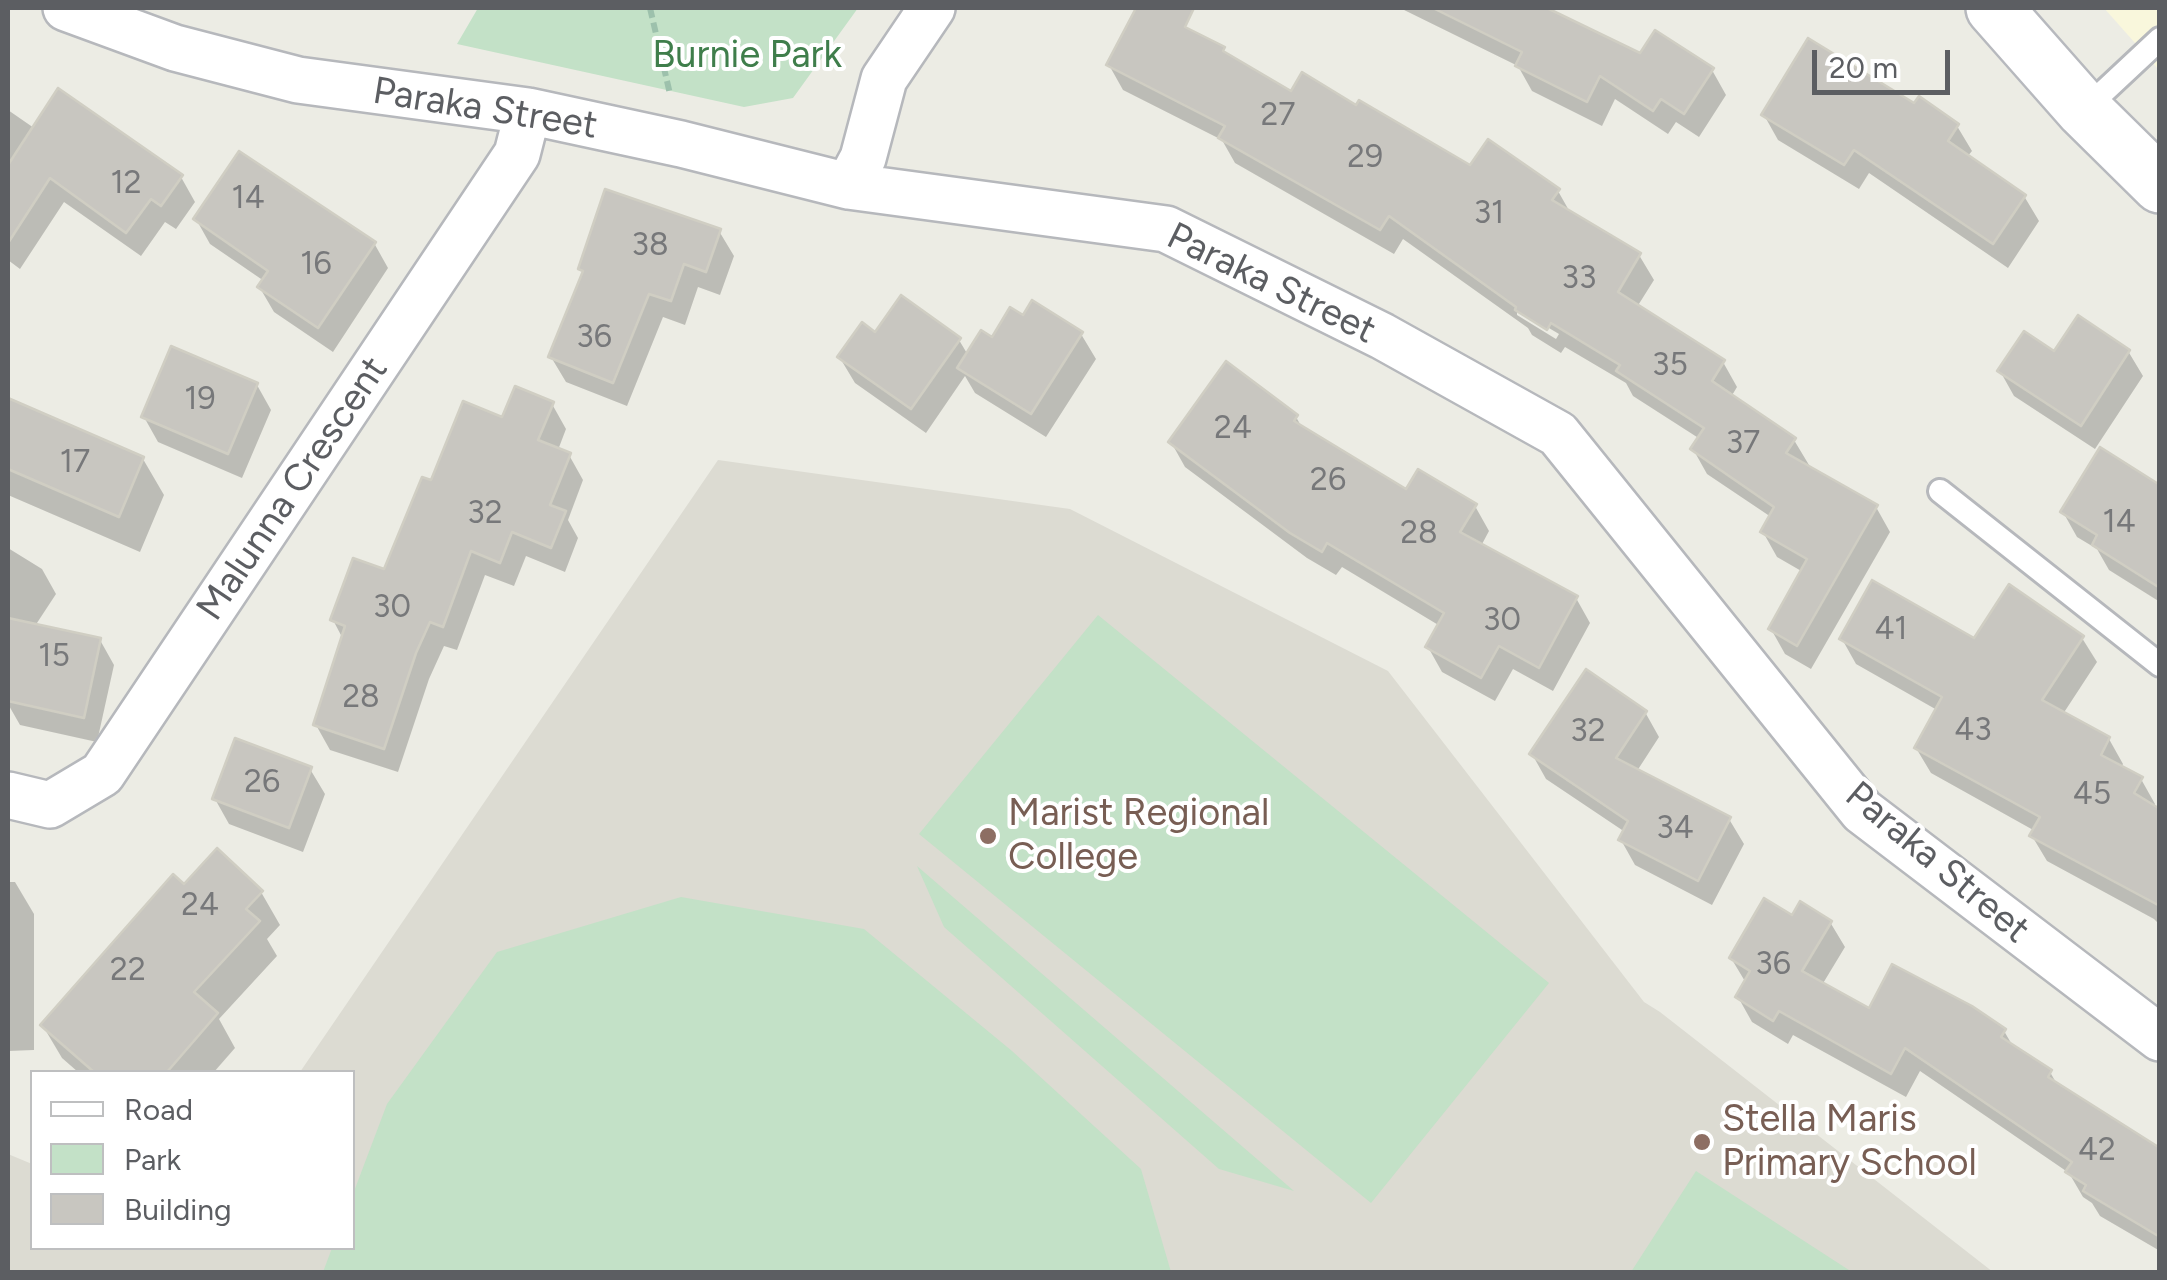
<!DOCTYPE html>
<style>
body{margin:0}
#map{position:relative;width:2167px;height:1280px;overflow:hidden;background:#ecece4;font-family:Figtree,sans-serif}
canvas{display:block}
.frame{position:absolute;inset:0;border:10px solid #5c5e62;pointer-events:none}
.legend{position:absolute;left:30px;top:1070px;width:325px;height:180px;box-sizing:border-box;background:#fff;border:2px solid #bebfc0;margin:0;padding:12px 18px;list-style:none;font-size:30px;color:#5c5e62}
.legend li{display:flex;align-items:center;gap:20px;height:50px}
.legend b{width:50px;border:2px solid #bebfc0}
.scale{position:absolute;left:1812px;top:50px;width:138px;height:45px;box-sizing:border-box;border:5px solid #5c5e62;border-top:0;padding-left:12px;font-size:30px;line-height:35px;white-space:nowrap;color:#5c5e62;-webkit-text-stroke:8px #fff;paint-order:stroke}
</style>
<div id="map">
<canvas width="2167" height="1280"></canvas>
<div class="frame"></div>
<ul class="legend">
<li><b style="height:12px;background:#fff"></b>Road</li>
<li><b style="height:28px;background:#c3e1c7"></b>Park</li>
<li><b style="height:28px;background:#c8c6c0"></b>Building</li>
</ul>
<div class="scale">20 m</div>
</div>
<script>
const context = document.querySelector('canvas').getContext('2d');
context.lineJoin = 'round';
function paint(path, color) { context.fillStyle = color; context.fill(path, 'evenodd'); }
const shape = rows => new Path2D(rows.map(r => 'M' + r).join(''));
function strokePath(path, color, width, dash) { context.strokeStyle = color; context.lineWidth = width; context.lineCap = dash ? 'butt' : 'round'; context.setLineDash(dash || []); context.stroke(path); }
function label(font, color, halo, rows, align = 'center') {
  context.font = font + ' Figtree,sans-serif'; context.lineWidth = 8; context.setLineDash([]); context.textBaseline = 'middle'; context.strokeStyle = halo; context.fillStyle = color; for (const [text, x, y, turn = 0] of rows) {
    context.save(); context.translate(x, y); context.rotate((+turn || 0) * Math.PI / 180); context.textAlign = isNaN(turn) ? turn : align; if (halo) context.strokeText(text, 0, 0); context.fillText(text, 0, 0); context.restore();
  }
}
paint(shape([
 [2104,8,2159,8,2159,70]
]), '#f9f7dc');
paint(shape([
 [718,460,1070,509,1388,671,1644,1002,1660,1012,1993,1272,8,1272,8,1154,32,1164,32,1248,352,1248,352,1072,300,1072]
]), '#dcdbd2');
paint(shape([
 [478,8,858,8,793,98,744,107,457,44],
 [1098,615,1549,983,1371,1203,919,834],
 [917,866,1294,1191,1219,1169,944,927],
 [681,897,864,929,1012,1051,1141,1169,1171,1272,323,1272,332,1248,352,1248,353,1194,387,1104,497,952],
 [1696,1171,1852,1272,1631,1272]
]), '#c3e1c7');
paint(shape([
 [1139,8,1223,49,1227,56,1292,94,1471,169,1558,191,1571,214,1639,255,1654,280,1637,307,1723,362,1737,387,1731,397,1794,440,1809,465,1807,468,1876,507,1890,532,1811,669,1785,654,1771,629,1803,572,1777,557,1763,532,1771,517,1707,474,1693,449,1700,439,1633,396,1626,383,1565,347,1561,353,1532,335,1528,328,1403,239,1394,254,1235,163,1222,140,1123,90,1109,65],
 [1517,309,1559,334,1556,339,1517,315],
 [1400,8,1542,8,1640,56,1712,70,1726,95,1699,137,1676,122,1668,134,1615,99,1602,126,1532,91,1518,66],
 [1915,106,1957,126,1972,151,1967,157,2024,196,2039,221,2008,268,1869,173,1859,189,1778,140,1764,115],
 [8,110,34,128,181,177,195,202,176,229,165,222,141,256,64,202,20,269,8,260],
 [196,219,374,243,388,268,333,352,274,312,260,288,264,281,210,244],
 [719,231,734,256,720,295,698,287,685,325,663,317,627,406,566,382,551,357,584,275,580,269],
 [1023,318,1081,334,1096,359,1046,437,975,393,965,376,926,433,855,383,840,358,876,335,959,340,968,355],
 [2128,351,2143,376,2095,449,2014,396,2000,371],
 [257,385,271,410,242,478,158,442,144,417],
 [8,400,143,459,164,495,140,552,8,495],
 [552,404,566,429,558,450,569,455,583,480,568,520,578,538,565,572,526,556,514,586,485,575,457,650,444,646,429,679,398,772,330,750,316,725,343,639,333,620,385,572,433,484,504,420],
 [1296,417,1304,431,1407,493,1475,506,1489,531,1481,546,1576,598,1590,623,1553,691,1513,669,1495,701,1442,672,1428,647,1440,626,1342,567,1336,575,1307,558,1185,467,1171,442],
 [2160,488,2160,602,2109,570,2097,549,2077,537,2063,512],
 [8,548,42,569,56,594,35,626,100,640,114,665,97,742,20,725,8,704],
 [2082,638,2097,662,2063,714,2109,739,2123,764,2121,768,2141,779,2155,804,2153,808,2160,812,2160,925,2154,919,2047,861,2032,836,2035,831,1931,773,1916,748,1937,710,1856,664,1842,639,1975,641],
 [1645,712,1659,737,1637,771,1729,819,1744,844,1712,905,1635,865,1621,840,1625,832,1546,779,1532,754],
 [310,769,325,794,303,852,229,824,215,799],
 [8,882,15,882,34,914,34,1050,8,1051],
 [184,888,261,892,280,925,267,939,277,956,219,1019,235,1048,214,1072,78,1072,62,1058,43,1026],
 [1793,918,1830,922,1845,947,1822,985,1870,1011,2004,1031,2014,1048,2050,1072,2058,1086,2160,1149,2160,1251,2100,1216,2092,1203,2083,1197,2069,1173,1920,1071,1906,1097,1793,1035,1788,1044,1752,1022,1738,997,1746,983,1731,958]
]), '#0003');
const building = shape([
 [1136,8,1194,8,1185,27,1225,47,1223,51,1291,91,1302,72,1356,105,1359,100,1470,165,1488,139,1560,189,1552,200,1641,253,1618,292,1725,360,1712,381,1796,438,1786,453,1878,505,1797,646,1768,629,1807,559,1760,532,1774,507,1690,449,1704,428,1616,371,1620,365,1551,323,1547,330,1515,310,1516,307,1389,216,1380,230,1218,138,1225,126,1106,65,1136,8],
 [1433,8,1547,8,1640,53,1655,30,1714,68,1684,114,1661,99,1653,111,1600,76,1587,102,1515,66,1522,52,1433,8],
 [1808,38,1914,103,1919,96,1959,124,1948,141,2026,195,1993,244,1854,150,1844,165,1761,115,1808,38],
 [58,88,183,175,161,206,151,199,126,233,50,178,8,243,8,165,58,88],
 [239,151,376,242,318,328,257,287,268,271,193,219,239,151],
 [605,189,721,229,706,272,684,264,671,301,649,294,613,383,548,357,583,271,578,269,605,189],
 [901,295,961,338,911,409,837,357,862,322,875,332,901,295],
 [1032,300,1083,332,1031,414,957,368,981,330,992,337,1010,307,1023,315,1032,300],
 [2078,315,2130,350,2081,426,1997,371,2024,331,2054,351,2078,315],
 [171,346,258,383,228,454,141,417,171,346],
 [1226,361,1298,415,1294,421,1406,489,1418,469,1477,504,1460,532,1578,596,1539,668,1499,646,1481,678,1425,647,1444,613,1327,543,1322,552,1290,533,1168,442,1226,361],
 [515,386,554,402,538,440,571,453,550,505,566,511,551,548,512,532,500,563,471,551,443,627,430,622,416,653,384,749,313,725,345,626,330,620,353,558,384,569,422,477,431,480,463,401,502,417,515,386],
 [8,398,144,457,119,517,8,469,8,398],
 [2100,447,2160,485,2160,588,2092,545,2097,535,2060,512,2100,447],
 [1872,580,1974,638,2009,584,2084,636,2042,700,2110,737,2101,755,2143,777,2134,793,2160,809,2160,906,2029,836,2040,817,1914,748,1942,697,1839,639,1872,580],
 [8,618,101,638,84,718,8,701,8,618],
 [1586,669,1647,711,1616,758,1731,817,1698,881,1618,840,1628,821,1529,754,1586,669],
 [235,738,312,767,289,828,212,799,235,738],
 [217,848,263,891,246,909,260,921,194,992,218,1013,167,1072,94,1072,40,1025,173,874,184,884,217,848],
 [1764,898,1792,915,1800,901,1832,921,1802,971,1869,1008,1892,964,1972,1006,2006,1029,2001,1037,2052,1070,2048,1077,2160,1148,2160,1237,2083,1191,2086,1185,2065,1172,2072,1162,1905,1048,1891,1074,1779,1011,1773,1021,1735,997,1750,971,1729,958,1764,898]
]);
paint(building, '#c8c6c0');
strokePath(building, '#d0cec3', 2.5);
const lane = shape([
 [2084,110,2160,39],
 [1940,491,2160,665]
]);
const street = shape([
 [66,8,175,48,298,80,528,111,681,144,848,186,1166,229,1382,336,1558,434,1862,811,2160,1038],
 [848,186,863,158,884,79,932,8],
 [8,795,50,805,102,774,517,154,528,111]
]);
const secondary = shape([
 [1994,8,2084,110,2160,185]
]);
strokePath(lane, '#b6b8bc', 28);
strokePath(street, '#b6b8bc', 50);
strokePath(secondary, '#b7b9be', 60);
strokePath(shape([
 [650,8,670,94]
]), '#9dc1ac', 6, [10, 5]);
strokePath(lane, '#fff', 22);
strokePath(street, '#fff', 45);
strokePath(secondary, '#fff', 55);
for (const [x, y, r, color] of [
 [988,836,10,"#8d6e63"],
 [1702,1142,10,"#8d6e63"]
]) { const dot = new Path2D(); dot.arc(x, y, r, 0, 2 * Math.PI); context.fillStyle = color; context.fill(dot); strokePath(dot, '#fff', 4); }
label('32px', '#77787a', null, [
 ["27",1278,116],
 ["29",1365,158],
 ["12",126,184],
 ["14",248,199],
 ["31",1489,214],
 ["38",650,246],
 ["16",316,265],
 ["33",1579,279],
 ["36",594,338],
 ["35",1670,366],
 ["19",200,400],
 ["24",1233,429],
 ["37",1743,444],
 ["17",75,463],
 ["26",1328,481],
 ["32",485,514],
 ["14",2119,523],
 ["28",1419,534],
 ["30",392,608],
 ["30",1502,621],
 ["41",1891,630],
 ["15",54,657],
 ["28",361,698],
 ["43",1973,731],
 ["32",1588,732],
 ["26",262,783],
 ["45",2092,795],
 ["34",1675,829],
 ["24",200,906],
 ["36",1773,965],
 ["22",128,971],
 ["42",2097,1151]
]);
label('38px', '#3f7e4b', '#fff', [
 ["Burnie Park",747,56]
]);
label('38px', '#5c5e62', '#fff', [
 ["Paraka Street",485,109,9],
 ["Paraka Street",1271,284,26],
 ["Malunna Crescent",293,489,-56],
 ["Paraka Street",1937,863,40]
]);
label('38px', '#785e54', '#fff', [
 ["Marist Regional",1008,814],
 ["College",1008,858],
 ["Stella Maris",1722,1120],
 ["Primary School",1722,1164]
], 'left');
</script>
